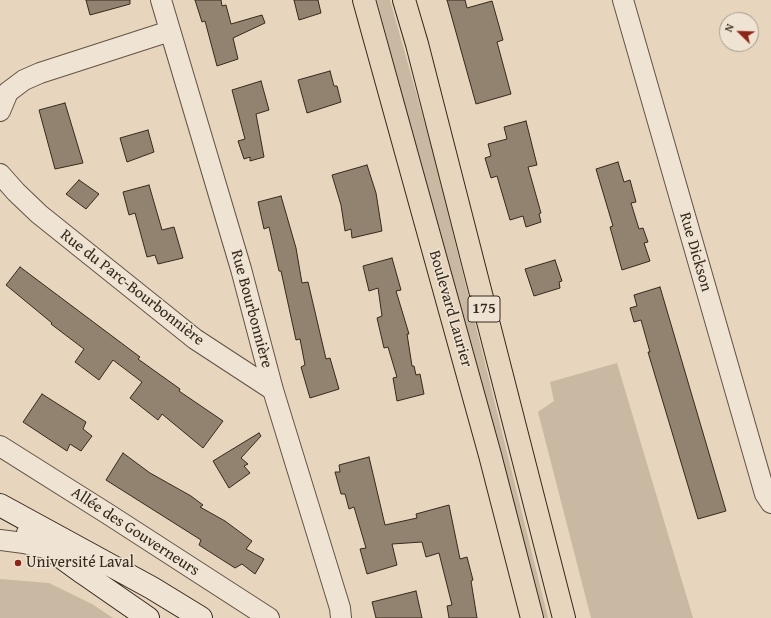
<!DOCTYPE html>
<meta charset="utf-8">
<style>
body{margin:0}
#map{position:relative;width:771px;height:618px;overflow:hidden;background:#e7d5bd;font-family:"Gentium Book Plus",serif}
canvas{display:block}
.north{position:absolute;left:719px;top:12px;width:40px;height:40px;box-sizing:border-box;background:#efe4d4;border:1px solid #a5998b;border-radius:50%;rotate:293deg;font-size:11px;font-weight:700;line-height:16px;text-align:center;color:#36291d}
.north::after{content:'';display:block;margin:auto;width:14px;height:18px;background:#8f2418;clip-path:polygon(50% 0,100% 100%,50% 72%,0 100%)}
</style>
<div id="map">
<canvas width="771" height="618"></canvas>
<div class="north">N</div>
</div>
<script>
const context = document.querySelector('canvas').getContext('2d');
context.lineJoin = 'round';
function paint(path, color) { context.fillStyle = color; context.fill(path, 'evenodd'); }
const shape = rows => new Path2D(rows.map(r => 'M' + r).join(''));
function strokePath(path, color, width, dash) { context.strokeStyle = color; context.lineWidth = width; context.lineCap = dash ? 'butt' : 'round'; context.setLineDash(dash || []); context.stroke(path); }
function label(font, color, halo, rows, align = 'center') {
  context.font = font + ' "Gentium Book Plus",serif'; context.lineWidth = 3; context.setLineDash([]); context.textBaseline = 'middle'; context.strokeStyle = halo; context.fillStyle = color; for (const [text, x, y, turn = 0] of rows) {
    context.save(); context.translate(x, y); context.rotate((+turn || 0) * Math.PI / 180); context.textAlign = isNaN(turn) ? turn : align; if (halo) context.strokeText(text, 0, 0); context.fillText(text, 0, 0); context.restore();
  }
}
paint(shape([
 [377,0,390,0,432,149,548,618,544,618,528,555,487,421],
 [617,363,693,618,591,618,538,412,554,401,550,382],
 [0,579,49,583,92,604,113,618,0,618]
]), '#c9b8a2');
const building = shape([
 [86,0,130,0,130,4,90,15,86,0],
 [195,0,221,0,222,6,226,5,231,24,262,15,265,23,233,38,238,59,217,66,205,21,202,22,195,0],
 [294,0,318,0,321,13,299,20,294,0],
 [447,0,465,0,467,8,492,1,503,40,497,42,511,94,476,104,447,0],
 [330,71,334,86,337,86,341,102,307,113,298,80,330,71],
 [261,81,269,110,256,114,264,157,250,161,250,157,244,159,238,141,245,139,232,90,261,81],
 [65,103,83,163,55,169,39,110,65,103],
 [526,121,537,165,528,167,541,213,539,214,541,222,526,227,523,216,510,220,497,176,491,178,485,158,491,156,488,144,507,139,504,127,526,121],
 [148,130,154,152,127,162,120,138,148,130],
 [618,162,624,182,630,180,636,202,631,203,639,229,643,228,648,242,644,243,650,261,622,270,610,227,613,226,596,169,618,162],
 [367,165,376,193,382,231,352,238,351,229,345,231,341,205,332,175,367,165],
 [79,180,99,194,86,209,66,194,79,180],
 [149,185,162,230,174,227,183,258,158,264,155,255,147,257,135,213,129,215,123,192,149,185],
 [281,196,296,248,302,283,308,282,326,359,330,358,339,389,310,398,301,367,305,365,300,339,296,340,281,271,279,271,269,227,264,229,258,202,281,196],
 [392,258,401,290,396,291,409,334,407,334,412,366,414,366,416,375,420,374,424,394,397,401,393,378,397,377,388,347,384,348,377,318,382,316,378,288,369,291,363,266,392,258],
 [555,260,562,281,559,282,560,288,534,296,525,269,555,260],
 [20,267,140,357,138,359,180,389,179,391,223,421,203,448,162,414,158,420,130,398,142,382,113,360,99,380,75,362,84,349,51,324,52,323,6,285,20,267],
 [660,287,726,511,698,519,648,352,650,352,641,320,634,322,630,308,637,306,634,295,660,287],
 [42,394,86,422,83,429,92,436,81,451,70,444,67,451,23,422,42,394],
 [259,433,261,436,241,458,248,464,244,466,250,473,229,488,213,461,259,433],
 [123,453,150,473,191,496,203,505,200,507,225,521,252,541,246,549,264,559,255,574,242,564,235,568,199,545,201,540,106,480,123,453],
 [369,457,385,525,417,518,416,514,449,505,460,559,467,557,473,580,471,581,477,618,449,618,447,606,452,605,439,553,426,557,422,542,392,544,397,565,367,574,360,549,366,548,354,507,349,509,345,494,341,494,335,472,340,472,339,465,369,457],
 [416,591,422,618,376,618,372,602,416,591]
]);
paint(building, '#928270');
strokePath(building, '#36291d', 1);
const minor = shape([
 [161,0,241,269,273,390,340,608,341,618],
 [623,0,765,494,771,503],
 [0,111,8,92,24,80,40,73,170,31],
 [0,174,16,192,39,214,195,339,273,390],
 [0,446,108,514,269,618],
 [0,540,24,543,49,549]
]);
const secondary = shape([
 [0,505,152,588,201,618],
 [28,533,83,573,148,618]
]);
const primary = shape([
 [364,0,490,455,532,618],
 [404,0,417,44,564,618]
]);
strokePath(minor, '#625445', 22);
strokePath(secondary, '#36291d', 24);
strokePath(primary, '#36291d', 24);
strokePath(minor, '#efe4d4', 20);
strokePath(secondary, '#efe4d4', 22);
strokePath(primary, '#e7d5bd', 22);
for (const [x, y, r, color] of [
 [18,563,4,"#8f2418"]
]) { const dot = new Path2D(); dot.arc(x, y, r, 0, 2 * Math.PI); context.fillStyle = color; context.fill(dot); strokePath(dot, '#efe4d4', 1.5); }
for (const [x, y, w] of [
 [484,309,32]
]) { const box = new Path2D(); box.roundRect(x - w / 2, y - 13, w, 26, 3); context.fillStyle = '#efe4d4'; context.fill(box); strokePath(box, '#36291d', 1); }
label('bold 15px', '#36291d', null, [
 ["175",484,309]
]);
label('16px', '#36291d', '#efe4d4', [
 ["Rue Dickson",695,252,74],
 ["Rue du Parc-Bourbonnière",132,288,38],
 ["Rue Bourbonnière",251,309,75],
 ["Boulevard Laurier",450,309,74],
 ["Allée des Gouverneurs",135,532,33]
]);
label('16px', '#36291d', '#efe4d4', [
 ["Université Laval",26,563]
], 'left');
</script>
